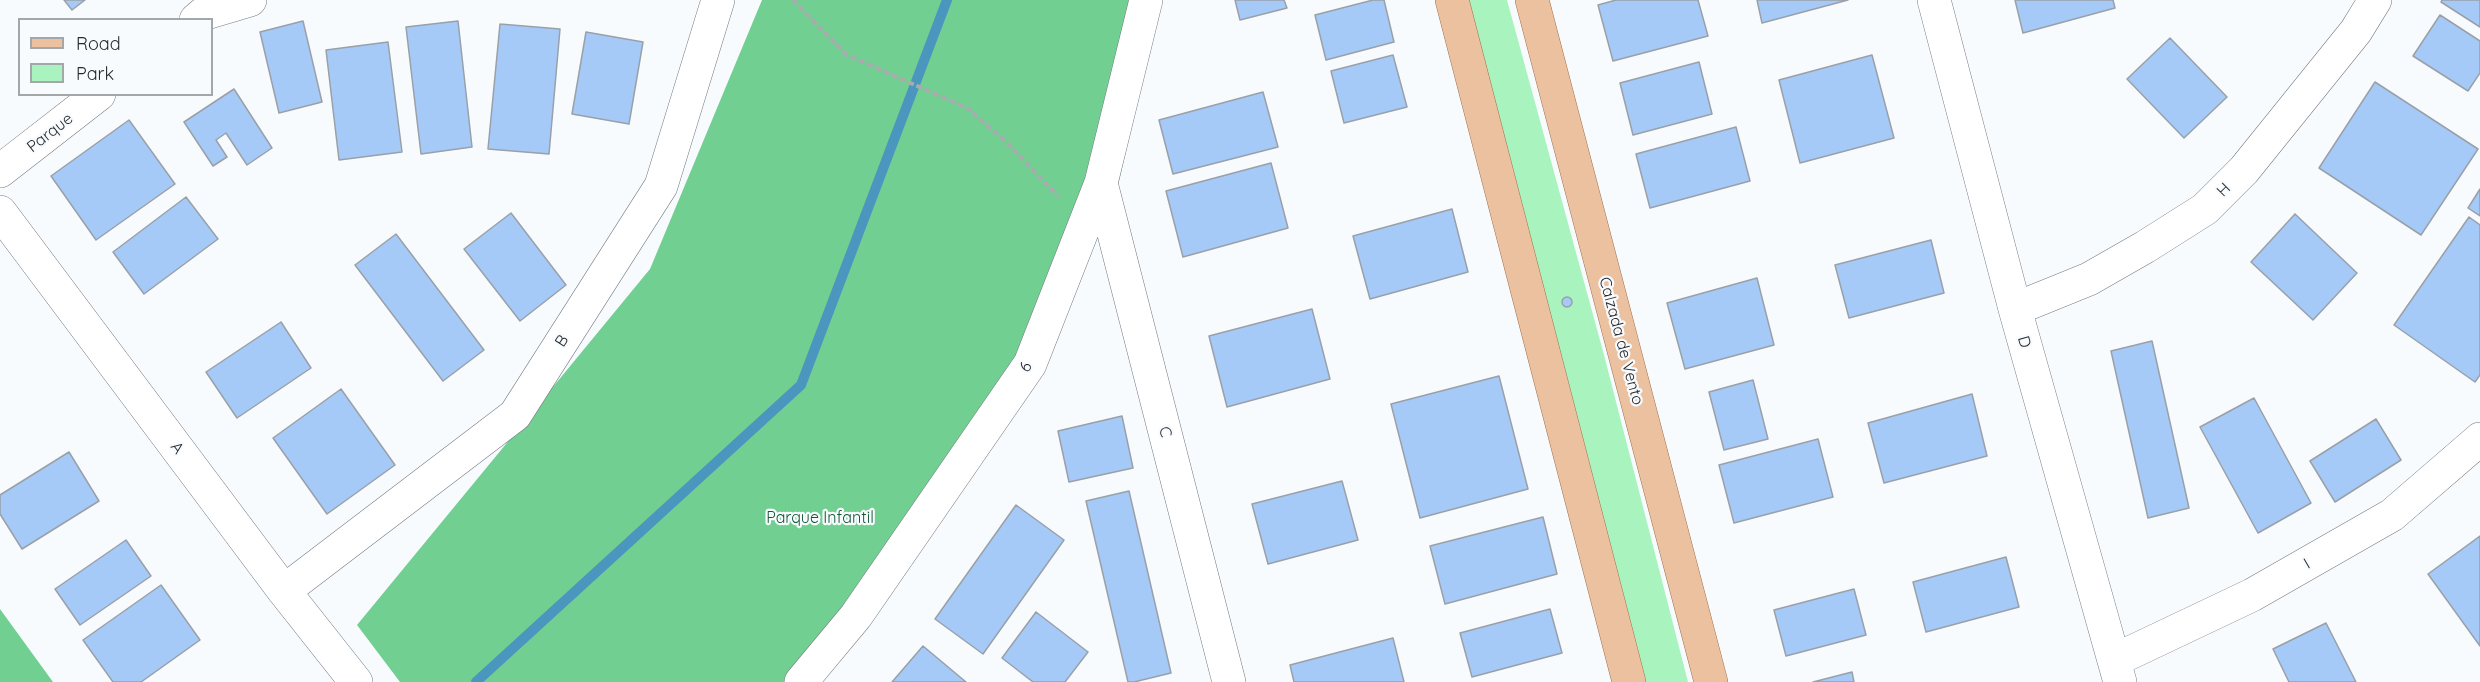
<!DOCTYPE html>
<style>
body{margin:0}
#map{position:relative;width:2480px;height:682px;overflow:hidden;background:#f8fbfe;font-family:Quicksand,sans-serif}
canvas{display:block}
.legend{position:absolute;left:18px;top:18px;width:195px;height:78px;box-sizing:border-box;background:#f8fbfe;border:2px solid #a4a7aa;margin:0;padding:8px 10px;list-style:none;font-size:18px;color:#27292c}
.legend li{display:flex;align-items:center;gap:12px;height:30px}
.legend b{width:30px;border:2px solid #a4a7aa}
</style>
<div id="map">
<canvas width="2480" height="682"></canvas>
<ul class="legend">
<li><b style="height:8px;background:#ebc1a0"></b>Road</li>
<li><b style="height:16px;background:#a8f3be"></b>Park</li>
</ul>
</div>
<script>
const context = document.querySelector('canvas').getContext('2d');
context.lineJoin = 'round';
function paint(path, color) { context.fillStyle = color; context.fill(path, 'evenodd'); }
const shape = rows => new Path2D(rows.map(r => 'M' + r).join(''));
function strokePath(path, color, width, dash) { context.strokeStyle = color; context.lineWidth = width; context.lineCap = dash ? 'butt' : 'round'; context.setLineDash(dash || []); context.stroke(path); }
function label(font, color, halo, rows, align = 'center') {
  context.font = font + ' Quicksand,sans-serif'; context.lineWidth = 4.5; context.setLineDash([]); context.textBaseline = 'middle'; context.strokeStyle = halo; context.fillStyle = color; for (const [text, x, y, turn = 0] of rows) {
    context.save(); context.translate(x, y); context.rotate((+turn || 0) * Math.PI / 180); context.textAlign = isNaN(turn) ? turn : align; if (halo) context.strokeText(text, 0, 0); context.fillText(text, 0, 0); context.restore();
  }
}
paint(shape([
 [1467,0,1507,0,1604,355,1688,682,1644,682]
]), '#a8f3be');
paint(shape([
 [762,0,1160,0,1113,208,807,682,400,682,357,625,650,269],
 [0,609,53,682,0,682]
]), '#71cf91');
strokePath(shape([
 [476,682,801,385,947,0]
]), '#4b96bf', 10);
const building = shape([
 [64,0,85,0,72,10,64,0],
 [1235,0,1284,0,1287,8,1240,20,1235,0],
 [1373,0,1384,0,1394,42,1326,60,1315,15,1373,0],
 [1616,0,1698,0,1708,36,1613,61,1598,5,1616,0],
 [1757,0,1848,0,1762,23,1757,0],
 [2015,0,2113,0,2115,8,2023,33,2015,0],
 [2442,0,2480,0,2480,27,2441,2,2442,0],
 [2440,15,2480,41,2480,73,2468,91,2413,56,2440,15],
 [303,21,322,102,279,113,260,32,303,21],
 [458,21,472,147,421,154,406,27,458,21],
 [500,24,560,29,549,154,488,149,500,24],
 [586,32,643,42,629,124,572,114,586,32],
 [2170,38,2227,97,2184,138,2127,79,2170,38],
 [388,42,402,152,339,160,326,50,388,42],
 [1393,55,1407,107,1344,123,1331,71,1393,55],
 [1872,55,1894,138,1800,163,1779,80,1872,55],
 [1699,62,1712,114,1633,135,1620,83,1699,62],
 [2375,82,2478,149,2421,235,2319,168,2375,82],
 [234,89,272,148,247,165,226,133,216,140,227,157,213,166,184,122,234,89],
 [1263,92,1278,147,1173,174,1159,120,1263,92],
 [129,120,175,184,96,240,51,176,129,120],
 [1736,127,1750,181,1650,208,1636,154,1736,127],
 [1271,163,1288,228,1183,257,1166,191,1271,163],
 [2480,189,2480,216,2468,208,2480,189],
 [186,197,218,239,144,294,113,252,186,197],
 [1452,209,1468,272,1370,299,1353,236,1452,209],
 [511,213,566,285,520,321,464,249,511,213],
 [2295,214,2357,273,2313,320,2251,262,2295,214],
 [2469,217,2480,225,2480,375,2475,382,2394,325,2469,217],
 [396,234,484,350,443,381,355,265,396,234],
 [1931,240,1944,293,1849,318,1835,265,1931,240],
 [1757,278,1774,345,1685,369,1667,303,1757,278],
 '1562 302a5 5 0 1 1 10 0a5 5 0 1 1-10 0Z',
 [1312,309,1330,379,1227,407,1209,336,1312,309],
 [281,322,311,368,237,418,206,372,281,322],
 [2152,341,2189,508,2148,518,2111,351,2152,341],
 [1499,376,1528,489,1420,518,1391,404,1499,376],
 [1753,380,1768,439,1724,450,1709,392,1753,380],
 [341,389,395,465,327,514,273,438,341,389],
 [1972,394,1987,456,1884,483,1868,423,1972,394],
 [2254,398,2311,503,2258,533,2200,427,2254,398],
 [1122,416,1133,468,1069,482,1058,431,1122,416],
 [2376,419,2401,460,2335,502,2310,461,2376,419],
 [1818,439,1833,497,1734,523,1719,465,1818,439],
 [69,452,99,501,22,549,0,514,0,495,69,452],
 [1342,481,1358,540,1268,564,1252,504,1342,481],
 [1129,491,1171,673,1134,682,1128,682,1086,501,1129,491],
 [1016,505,1064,540,983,654,935,619,1016,505],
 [1543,517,1557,574,1445,604,1430,546,1543,517],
 [2480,536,2480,646,2428,574,2480,536],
 [126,540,151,576,80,625,55,589,126,540],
 [2006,557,2019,607,1926,632,1913,582,2006,557],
 [161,585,200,640,141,682,113,682,83,640,161,585],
 [1854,589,1866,635,1786,656,1774,610,1854,589],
 [1550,609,1562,653,1472,677,1460,633,1550,609],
 [1036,612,1088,652,1065,682,1033,682,1002,658,1036,612],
 [2326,623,2356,682,2289,682,2273,649,2326,623],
 [1393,638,1404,682,1294,682,1290,665,1393,638],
 [923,646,966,682,892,682,923,646],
 [1852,672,1854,682,1813,682,1852,672]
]);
paint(building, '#a5caf8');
strokePath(building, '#9aa0a8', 1.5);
const minor = shape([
 [1934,0,2015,309,2120,682],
 [196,20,203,14,250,0],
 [0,171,99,94],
 [1101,183,1229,682],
 [0,212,284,591,356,682],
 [2015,309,2089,279,2145,247,2205,209,2244,170,2356,31,2375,0],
 [284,591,515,415,661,186,718,0],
 [2115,660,2252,595,2392,515,2480,439],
 [801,682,856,616,1030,364,1101,183,1146,0]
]);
const major = shape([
 [1452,0,1629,682],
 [1532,0,1711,682]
]);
strokePath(minor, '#767b83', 34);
strokePath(major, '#9e704e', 34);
strokePath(shape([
 [793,0,847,55,967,108,1003,139,1058,196]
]), '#a9abae', 4, [6, 3]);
strokePath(minor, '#fff', 33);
strokePath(major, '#ebc1a0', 33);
label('16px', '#27292c', '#f8fbfe', [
 ["Parque",50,133,-38],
 ["H",2224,190,-45],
 ["B",562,341,-57],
 ["Calzada de Vento",1621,341,75],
 ["D",2024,342,74],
 ["6",1026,367,-60],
 ["C",1165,432,76],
 ["A",177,448,53],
 ["I",2307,564,-30]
]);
label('16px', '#115730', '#f8fbfe', [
 ["Parque Infantil",820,518]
]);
</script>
